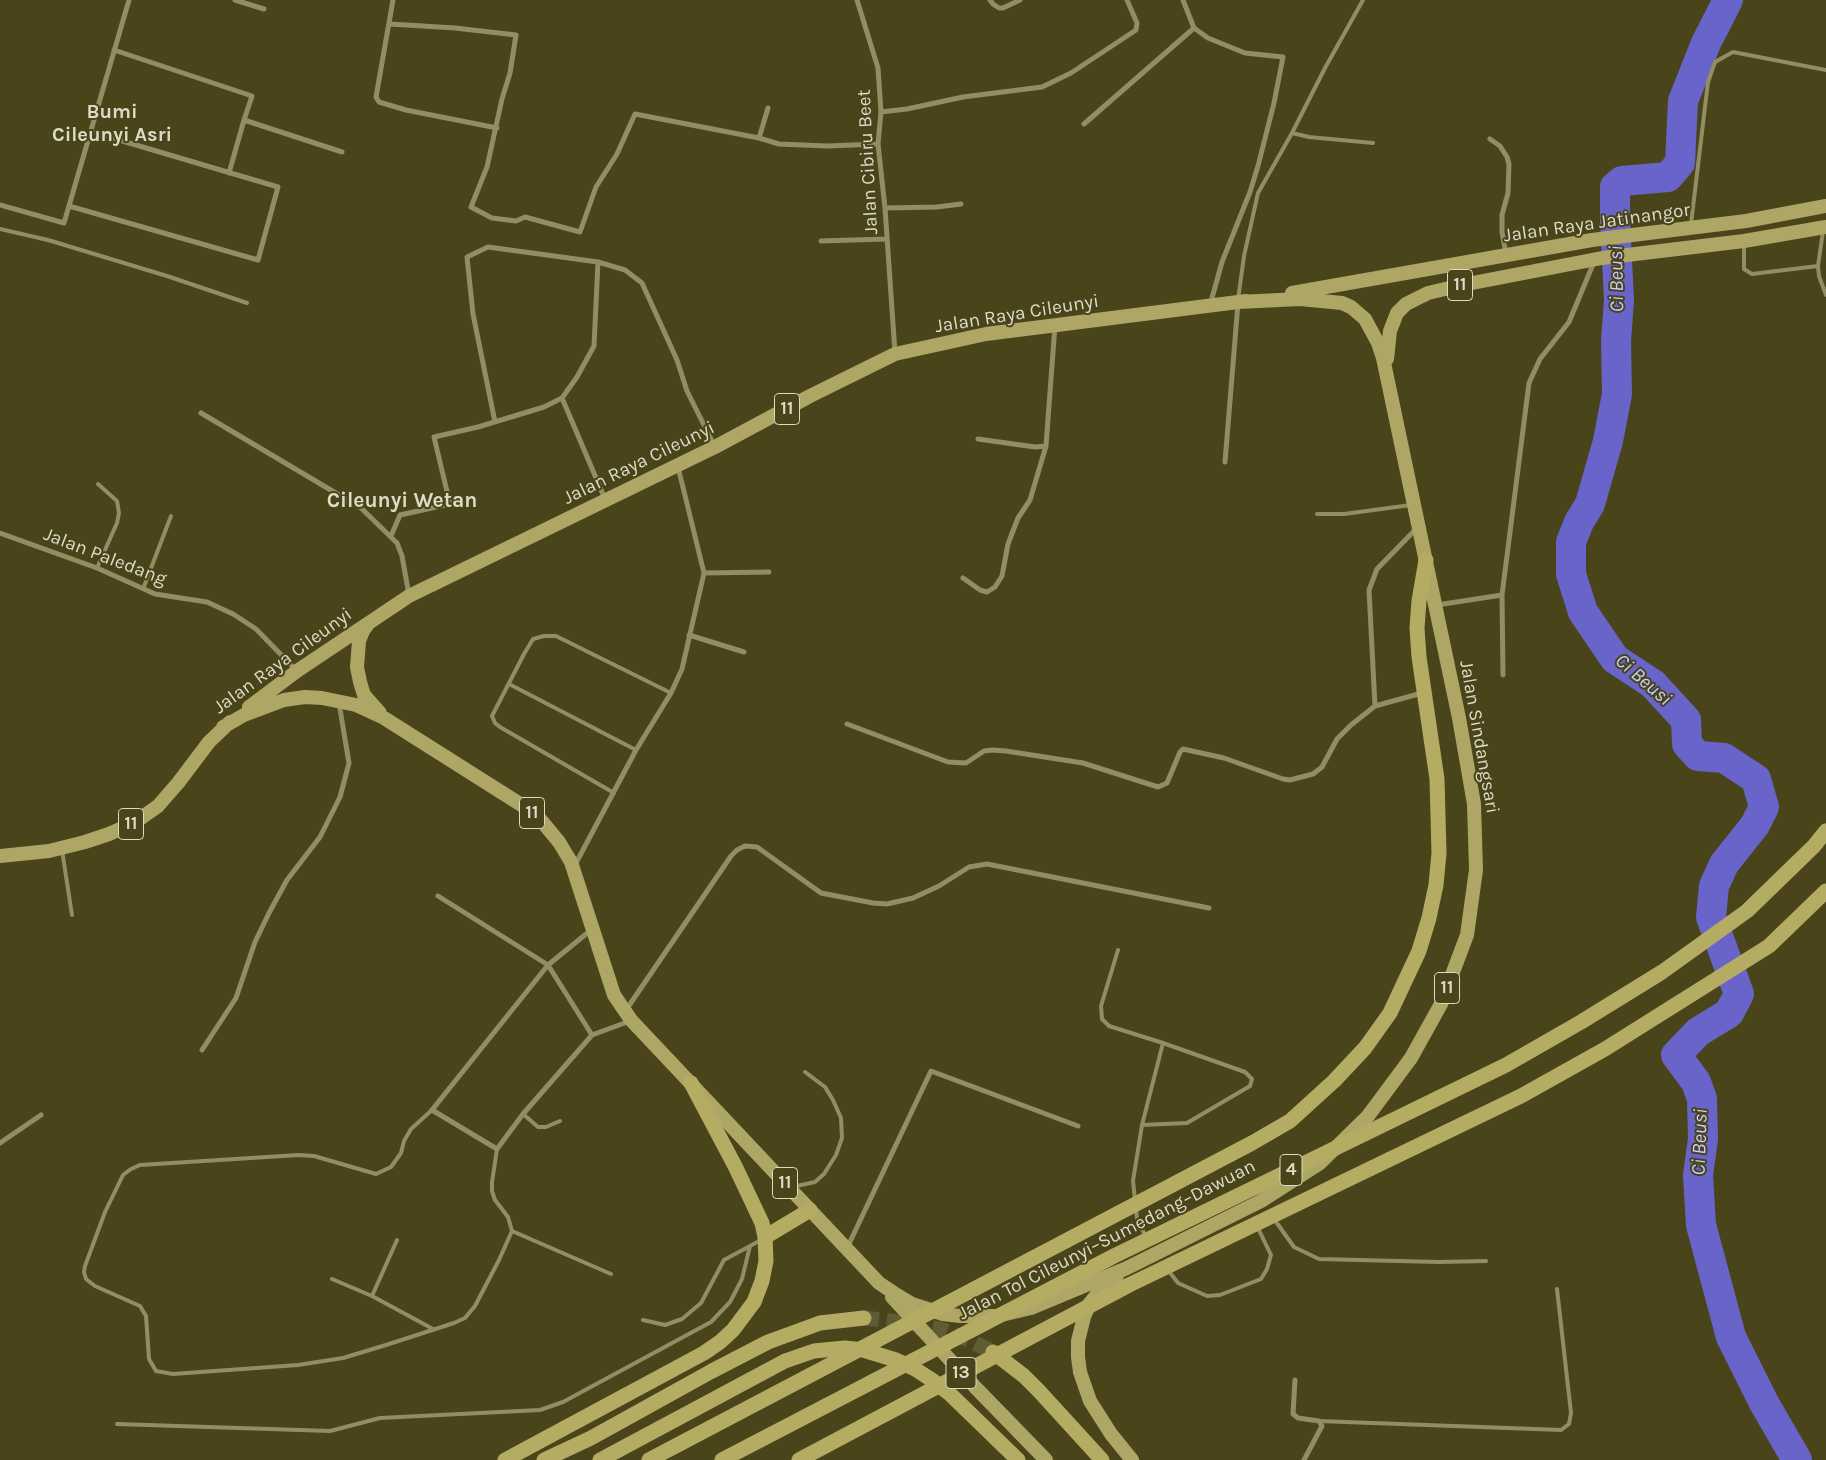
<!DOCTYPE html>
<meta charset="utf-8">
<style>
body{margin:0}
canvas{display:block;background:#49441a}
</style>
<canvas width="1826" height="1460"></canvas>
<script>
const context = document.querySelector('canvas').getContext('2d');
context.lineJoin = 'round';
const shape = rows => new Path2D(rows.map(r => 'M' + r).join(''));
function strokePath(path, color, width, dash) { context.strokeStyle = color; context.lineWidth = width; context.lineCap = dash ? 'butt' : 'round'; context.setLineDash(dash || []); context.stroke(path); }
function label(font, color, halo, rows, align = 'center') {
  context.font = font + ' Karla,sans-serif'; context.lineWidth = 4; context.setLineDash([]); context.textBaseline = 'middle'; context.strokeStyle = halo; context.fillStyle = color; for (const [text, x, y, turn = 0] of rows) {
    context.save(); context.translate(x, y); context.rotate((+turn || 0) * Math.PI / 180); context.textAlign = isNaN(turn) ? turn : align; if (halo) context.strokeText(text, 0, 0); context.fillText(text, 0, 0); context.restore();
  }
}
strokePath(shape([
 [1728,0,1706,43,1683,101,1680,163,1668,177,1622,181,1615,187,1615,220,1619,300,1616,341,1617,394,1608,441,1590,504,1579,522,1571,542,1571,574,1583,612,1615,659,1653,684,1686,720,1687,744,1698,756,1724,758,1756,779,1764,807,1755,825,1724,864,1714,886,1711,917,1739,994,1729,1013,1698,1032,1676,1055,1696,1082,1702,1099,1703,1139,1698,1175,1701,1225,1731,1337,1764,1403,1797,1460]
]), '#6964c9', 30);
strokePath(shape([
 [864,1318,917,1324,943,1330,971,1341,993,1352]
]), '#5f5b34', 15, [15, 8]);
strokePath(shape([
 [1292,133,1325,68,1363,0],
 [1691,224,1708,82,1715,62,1733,52,1826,70],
 [0,229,48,240,167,276,247,303],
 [1823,231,1818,266,1819,276,1826,295],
 [1744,245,1744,269,1752,274,1818,266],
 [1238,300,1244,256,1258,193,1292,133,1309,137,1373,143],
 [1317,514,1344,514,1411,505],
 [97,568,117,523,119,513,117,501,98,484],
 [143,589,171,516],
 [509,684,636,750],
 [614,793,500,727,495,723,492,716,524,654,533,639,544,636,556,636,671,693],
 [62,850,72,915],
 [1118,950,1101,1006,1102,1019,1109,1026,1163,1043],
 [1163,1043,1245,1072,1252,1079,1250,1086,1187,1123,1142,1125,1163,1043],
 [432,1110,411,1129,404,1141,401,1153,391,1167,376,1174,314,1156,299,1155,140,1165,131,1169,123,1175,105,1212,85,1266,84,1272,86,1279,95,1286,140,1306,146,1316,149,1359,156,1371,173,1374,298,1365,343,1358,386,1345,454,1323,465,1318,475,1306,499,1260,512,1231,508,1217,495,1200,492,1191,492,1182,497,1149],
 [523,1114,538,1127,546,1127,560,1121],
 [792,1187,815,1182,824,1174,836,1155,842,1138,841,1118,833,1100,825,1087,805,1072],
 [1135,1200,1133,1181,1142,1125],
 [1136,1209,1137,1219,1146,1237],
 [1274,1219,1294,1247,1319,1259,1439,1262,1486,1261],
 [512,1231,611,1274],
 [1168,1270,1178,1283,1207,1296,1220,1295,1261,1279,1267,1269,1271,1255,1257,1226],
 [332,1279,372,1296,433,1329],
 [372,1296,397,1240],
 [643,1320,665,1325,682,1319,701,1303,724,1260,750,1246],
 [1319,1421,1561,1430,1569,1424,1571,1413,1557,1289],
 [117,1424,330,1431,380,1418,540,1410,563,1402,711,1322,730,1302,742,1279,750,1246,761,1240]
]), '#928d62', 4);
strokePath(shape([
 [235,0,264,9],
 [393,0,376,97,379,102,406,110,497,128],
 [857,0,878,68,881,112,878,144,885,208,895,353],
 [990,0,993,4,999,8,1003,8,1020,0],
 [1183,0,1194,28,1208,38,1245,53,1283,57,1274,103,1258,166,1250,192,1222,262,1210,305],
 [390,24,455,28,516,35,510,73,502,99,487,167,471,207,492,218,516,221,525,217,580,232,596,187,617,154,635,114,759,138,768,108],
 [114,50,252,96,244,120,342,152],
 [881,112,907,109,963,97,1042,87,1071,73,1136,30,1137,23,1127,0],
 [1084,124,1194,28],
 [759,138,779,144,827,146,878,144],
 [1490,139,1500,146,1507,157,1509,164,1508,193,1502,215,1502,232,1506,254],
 [229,173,244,120],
 [0,205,64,223,129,0],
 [69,206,258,260,278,187,92,132],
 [885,208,937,207,961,204],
 [821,241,887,239],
 [598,262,594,346,577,377,562,398,605,499],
 [201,413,361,508,397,543,402,556,409,595],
 [495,422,473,314,467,257,488,247,598,262,625,270,642,283,677,360,687,391,715,447],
 [978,439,1035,447,1046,446],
 [1225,462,1238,303],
 [0,533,97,568,155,594,207,602,233,614,256,629,295,669],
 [391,536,400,515,450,504,434,437,478,427,544,407,562,398],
 [704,573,769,572],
 [963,578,980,590,987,592,995,587,1002,576,1008,544,1018,518,1030,500,1046,446,1055,325],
 [1502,595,1503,675],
 [1437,605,1502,595,1529,383,1540,359,1569,322,1594,262],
 [689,635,744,652],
 [1375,706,1369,590,1377,569,1417,528],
 [847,724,948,762,966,763,984,751,992,750,1006,751,1083,763,1158,787,1167,783,1180,752,1183,749,1224,758,1283,779,1290,780,1313,774,1322,767,1337,739,1351,725,1375,706,1422,693],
 [575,865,636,750,671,693,682,669,704,573,678,467],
 [438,896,548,965,592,1035],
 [591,930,548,965,432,1110,497,1149,523,1114,592,1035,630,1021],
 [626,1010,731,856,737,850,745,846,757,847,821,893,873,903,887,904,913,898,939,886,969,867,987,864,1209,908],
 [202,1050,236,998,255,942,269,913,287,880,320,837,340,797,349,763,339,703],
 [0,1143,41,1115],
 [848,1246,931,1071,1078,1126],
 [1295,1380,1293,1414,1298,1418,1319,1421,1322,1426,1304,1460]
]), '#928d62', 5);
strokePath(shape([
 [1292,293,1592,240,1746,221,1826,206],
 [1387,359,1390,331,1397,313,1406,304,1428,293,1462,285,1602,258,1744,241,1826,227],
 [368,624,363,631,359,641,357,667,360,682,364,695,380,713],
 [249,707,297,671,409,596,715,447,810,396,895,354,986,334,1246,301],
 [223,727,244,715,284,700,305,697,322,698,356,705,384,718,520,804,540,819,559,842,571,862,614,995,631,1020,879,1283,897,1295,912,1304,943,1314,960,1316,997,1316,1031,1308,1127,1268,1261,1201,1320,1163,1368,1116,1411,1058,1441,1004,1467,935,1476,870,1474,804,1459,718,1383,358,1378,343,1365,319,1351,307,1342,303,1300,299,1238,302],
 [0,856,49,851,85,842,109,834,134,823,158,806,178,783,209,742,230,722],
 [1117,1276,1099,1292,1090,1303,1084,1317,1078,1341,1078,1357,1080,1372,1090,1401,1111,1434,1132,1460],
 [892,1297,975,1387,1046,1460]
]), '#aea664', 14);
strokePath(shape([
 [765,1237,810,1210],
 [993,1352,1024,1376,1039,1391,1102,1460],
 [505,1460,704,1353,720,1342,733,1330,754,1302,762,1281,766,1261,765,1237,762,1223,735,1166,691,1083],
 [544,1460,591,1438,712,1371,768,1342,820,1323,864,1318],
 [600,1460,785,1361,814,1351,845,1348,863,1350,896,1360,915,1369,932,1380,950,1394,1018,1460],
 [649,1460,1252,1143,1290,1121,1334,1081,1365,1048,1390,1013,1419,951,1429,918,1436,885,1439,853,1437,779,1419,657,1417,628,1419,601,1426,560],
 [722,1460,1114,1256,1506,1065,1581,1022,1662,972,1747,911,1814,846,1826,831],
 [799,1460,1129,1285,1521,1096,1605,1049,1769,946,1826,891]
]), '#b5ac64', 15);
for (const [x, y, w] of [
 [1460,285,25],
 [787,409,25],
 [532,813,25],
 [131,824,25],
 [1447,988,25],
 [1291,1170,22],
 [785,1183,25],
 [961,1373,30]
]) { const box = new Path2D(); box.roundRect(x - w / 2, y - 15.5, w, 31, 4); context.fillStyle = '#49441a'; context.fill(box); strokePath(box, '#dddbc5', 1); }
label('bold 18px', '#dddbc5', null, [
 ["11",1460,285],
 ["11",787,409],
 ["11",532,813],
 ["11",131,824],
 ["11",1447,988],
 ["4",1291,1170],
 ["11",785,1183],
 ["13",961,1373]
]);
label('19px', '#dddbc5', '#49441a', [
 ["Jalan Cibiru Beet",868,162,-93],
 ["Jalan Raya Jatinangor",1597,223,-8],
 ["Jalan Raya Cileunyi",1017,314,-9],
 ["Jalan Raya Cileunyi",639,463,-26],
 ["Jalan Paledang",105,557,21],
 ["Jalan Raya Cileunyi",283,661,-36],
 ["Jalan Sindangsari",1479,737,80],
 ["Jalan Tol Cileunyi–Sumedang–Dawuan",1107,1240,-27]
]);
label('bold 20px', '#dddbc5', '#49441a', [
 ["Bumi",112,112],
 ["Cileunyi Asri",112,135]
]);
label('italic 20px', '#c7cafe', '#49441a', [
 ["Ci Beusi",1617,279,-91],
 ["Ci Beusi",1643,680,41],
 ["Ci Beusi",1700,1142,-88]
]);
label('bold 21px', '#dddbc5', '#49441a', [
 ["Cileunyi Wetan",402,501]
]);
</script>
